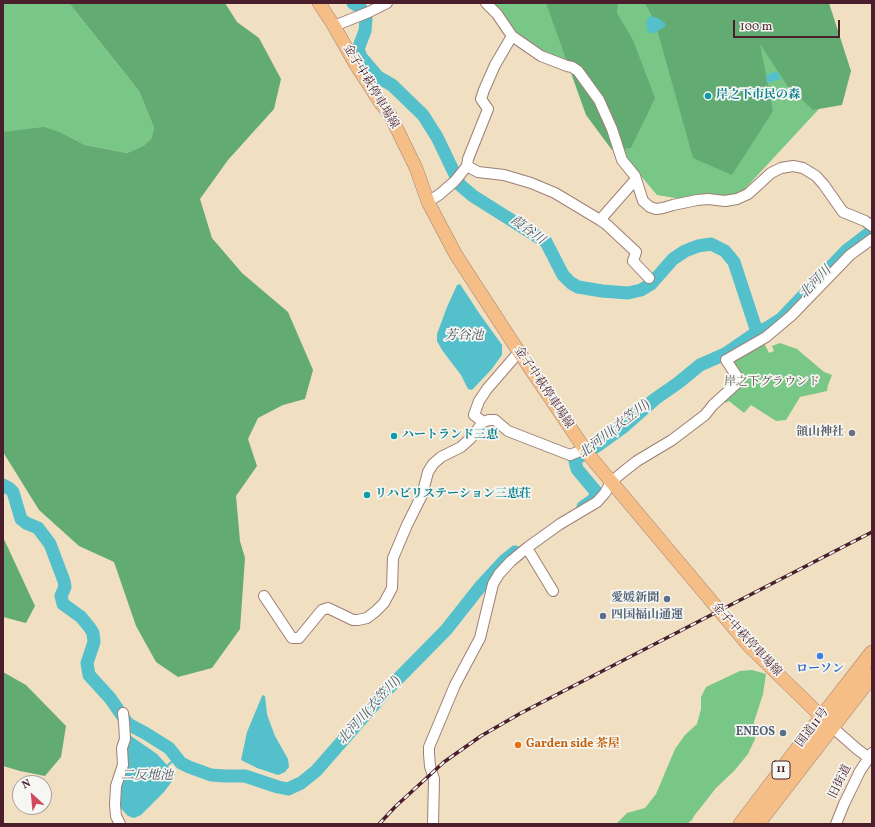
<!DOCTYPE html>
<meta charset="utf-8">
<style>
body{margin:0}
#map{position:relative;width:875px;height:827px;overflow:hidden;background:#f1dfc2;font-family:Vollkorn,serif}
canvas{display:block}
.frame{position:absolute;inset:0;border:4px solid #4a1f2b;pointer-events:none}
.north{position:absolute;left:12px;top:775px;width:40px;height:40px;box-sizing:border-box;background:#f6f6f2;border:1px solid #b1a0a2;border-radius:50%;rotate:333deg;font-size:11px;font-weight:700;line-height:16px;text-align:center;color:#4a1f2b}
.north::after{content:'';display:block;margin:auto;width:14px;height:18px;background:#d1495b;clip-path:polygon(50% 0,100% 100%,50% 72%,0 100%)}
.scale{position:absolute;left:733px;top:20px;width:107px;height:18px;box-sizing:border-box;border:2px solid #4a1f2b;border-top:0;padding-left:5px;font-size:12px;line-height:14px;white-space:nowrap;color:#4a1f2b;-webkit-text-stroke:3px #f6f6f2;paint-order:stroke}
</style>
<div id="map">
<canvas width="875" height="827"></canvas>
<div class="frame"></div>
<div class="north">N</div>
<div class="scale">100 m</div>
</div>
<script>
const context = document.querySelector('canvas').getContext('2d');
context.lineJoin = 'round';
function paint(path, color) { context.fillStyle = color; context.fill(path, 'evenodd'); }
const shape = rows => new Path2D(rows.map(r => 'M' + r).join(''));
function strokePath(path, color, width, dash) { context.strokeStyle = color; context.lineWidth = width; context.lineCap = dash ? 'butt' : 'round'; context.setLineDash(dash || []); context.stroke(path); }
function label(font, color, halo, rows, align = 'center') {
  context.font = font + ' Vollkorn,"Noto Serif JP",serif'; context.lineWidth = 3.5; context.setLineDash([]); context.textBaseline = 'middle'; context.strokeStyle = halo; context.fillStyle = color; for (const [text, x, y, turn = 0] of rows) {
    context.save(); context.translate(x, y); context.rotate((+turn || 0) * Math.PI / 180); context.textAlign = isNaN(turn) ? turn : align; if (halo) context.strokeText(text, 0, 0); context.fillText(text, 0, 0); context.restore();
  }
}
paint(shape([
 [3,3,69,3,139,91,154,128,151,139,143,146,127,153,85,145,62,133,3,132],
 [490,3,804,3,844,82,728,207,657,195,590,116,572,71,511,33],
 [764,343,769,353,774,351,772,346,780,343,797,349,824,372,832,375,828,385,827,391,800,397,786,420,776,421,751,405,744,413,729,401,725,403,723,400,740,385,732,362],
 [752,670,766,674,763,694,754,722,755,739,748,754,734,771,716,788,694,816,692,820,687,824,616,824,627,813,645,808,656,794,675,749,685,735,697,724,701,709,701,697,706,687,740,671]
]), '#78c787');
paint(shape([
 [69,3,225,3,237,22,259,38,281,79,274,109,228,160,200,199,212,238,242,273,288,312,313,370,305,399,283,405,258,418,248,439,257,466,236,496,240,541,245,558,240,629,212,668,178,677,156,662,136,626,114,562,79,546,39,510,3,452,3,132,44,127,62,133,85,145,127,153,143,146,151,139,154,128,139,91],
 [546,3,618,3,617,13,633,40,655,98,631,148,612,150,586,115],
 [645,3,829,3,851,71,842,105,813,110,788,87,760,44,773,111,732,175,693,158,655,22],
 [3,537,35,606,26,623,3,617],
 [3,672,26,685,66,726,61,757,45,776,20,771,3,766]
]), '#62ac74');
paint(shape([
 [650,16,658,18,665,23,666,26,654,33,648,33,646,22],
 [777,71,781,79,767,83,766,75],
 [460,284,479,313,502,345,502,355,491,370,472,390,468,389,461,375,442,350,437,341,437,334,447,307,457,285],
 [263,695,265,696,267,714,269,720,275,736,288,759,289,767,285,772,278,775,257,768,241,760,247,732,262,696],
 [128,734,157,754,175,774,173,780,164,792,141,815,134,818,128,816,118,805]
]), '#53c0cb');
strokePath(shape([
 [168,765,176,758]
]), '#53c0cb', 2);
strokePath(shape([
 [353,3,360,7,366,19,365,31,358,49,361,57,378,77,392,85,423,115,437,137,460,185,473,196,546,242,563,275,571,283,578,287,602,291,628,293,641,290,651,284,673,259,685,251,698,246,711,244,725,251,734,262,757,332],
 [3,485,10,489,13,492,21,519,26,523,38,528,50,544,64,581,65,587,61,596,63,604,81,617,90,628,93,633,94,642,87,663,89,675,110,698,128,724,145,733,169,748,181,763,189,767,211,775,225,776,245,776,278,787,288,789,301,783,316,771,386,691,446,630,480,587,505,560,515,552],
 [583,507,593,500,597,493,577,469,575,461,579,457,597,446,622,428,655,399,678,383,700,365,725,354,757,332,767,328,781,319,846,251,872,231]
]), '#53c0cb', 13);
const minor = shape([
 [486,3,497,14,512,36],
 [334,26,369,12,387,3],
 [467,166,468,159,488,109,481,99,484,90,495,65,512,36,541,56,567,66,572,67,578,71,599,100,612,129,622,160,635,176,643,201,650,207,656,209,663,208,673,205,697,200,708,199,725,201,737,199,748,194,771,173,781,168,793,166,803,168,816,176,824,185,843,212,865,221,872,226],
 [428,202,440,194,455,181,467,166,478,172,504,175,531,183,555,193,600,220,636,179],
 [600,220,606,224,636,252,633,261,649,278],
 [483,422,474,415,479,401,487,389,519,352],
 [527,548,553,591],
 [264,596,292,638,299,638,322,610,328,608,353,620,358,620,367,618,376,611,384,603,392,588,393,558,407,525,422,495,428,472,433,464,441,457,461,447,471,438,483,422,489,420,495,420,508,431,570,455,585,449],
 [832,727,857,749,869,758],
 [120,824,116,816,115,805,116,786,123,765,122,748,125,739,124,722,123,713],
 [433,824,434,779,430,766,429,754,429,747,455,685,480,638,493,584,499,574,511,561,528,547,560,524,597,502,605,493,611,482,623,472,637,461,672,440,705,415,713,405,736,384,738,378,726,360,766,337,791,316,850,255,872,239],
 [836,824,844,804,860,771,872,753]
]);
const major = shape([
 [319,3,334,26,356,65,380,102,390,115,416,168,428,202,456,255,519,352,588,454,749,646,828,723]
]);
const highway = shape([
 [741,824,822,717,872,653],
 [757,824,872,675]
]);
strokePath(minor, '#9e7f76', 12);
strokePath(major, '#9e7f76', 14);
strokePath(highway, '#9e7f76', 16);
strokePath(minor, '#fff', 10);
strokePath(major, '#f6be87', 13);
strokePath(highway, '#f6be87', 15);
const rail = shape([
 [379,824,396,806,444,762,481,736,521,713,872,532]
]);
strokePath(rail, '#4a1f2b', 3.5);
strokePath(rail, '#f6f6f2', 2, [6]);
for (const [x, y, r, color] of [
 [708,96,4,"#0f9aa8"],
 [852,433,4,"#6b7280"],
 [394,436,4,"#0f9aa8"],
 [367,495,4,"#0f9aa8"],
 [667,599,4,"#5c6f8a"],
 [603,616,4,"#5c6f8a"],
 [820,656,4,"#3f7fe0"],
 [783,733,4,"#5c6f8a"],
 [518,745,4,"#e8710a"]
]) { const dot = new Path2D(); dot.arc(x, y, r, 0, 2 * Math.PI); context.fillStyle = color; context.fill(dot); strokePath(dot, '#f6f6f2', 1.5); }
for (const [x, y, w] of [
 [781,770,18]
]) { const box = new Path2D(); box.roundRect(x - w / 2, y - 9, w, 18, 3); context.fillStyle = '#f6f6f2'; context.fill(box); strokePath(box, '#4a1f2b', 1); }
label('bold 11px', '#4a1f2b', null, [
 ["11",781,770]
]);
label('12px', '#4a1f2b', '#f6f6f2', [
 ["金子中萩停車場線",370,87,59],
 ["金子中萩停車場線",543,388,56],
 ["金子中萩停車場線",746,640,47],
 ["国道11号",813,728,-53],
 ["旧街道",841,782,-64]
]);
label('bold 12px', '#0d838f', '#f6f6f2', [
 ["岸之下市民の森",716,96],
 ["ハートランド三恵",402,436],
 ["リハビリステーション三恵荘",375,495]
], 'left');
label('12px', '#585147', '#f6f6f2', [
 ["岸之下グラウンド",772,383]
]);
label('bold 12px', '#5b616d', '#f6f6f2', [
 ["領山神社",844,433]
], 'right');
label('bold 12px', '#4e5e75', '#f6f6f2', [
 ["愛媛新聞",659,599],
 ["四国福山通運",611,616,"left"],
 ["ENEOS",775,733]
], 'right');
label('bold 12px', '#366cbe', '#f6f6f2', [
 ["ローソン",820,670]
]);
label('bold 12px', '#c56008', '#f6f6f2', [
 ["Garden side 茶屋",526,745]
], 'left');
label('italic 13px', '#4d5763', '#f6f6f2', [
 ["葭谷川",527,231,36],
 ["北河川",816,283,-46],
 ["芳谷池",464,337],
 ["北河川(衣笠川)",615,430,-38],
 ["北河川(衣笠川)",370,711,-48],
 ["二反地池",147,777]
]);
</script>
